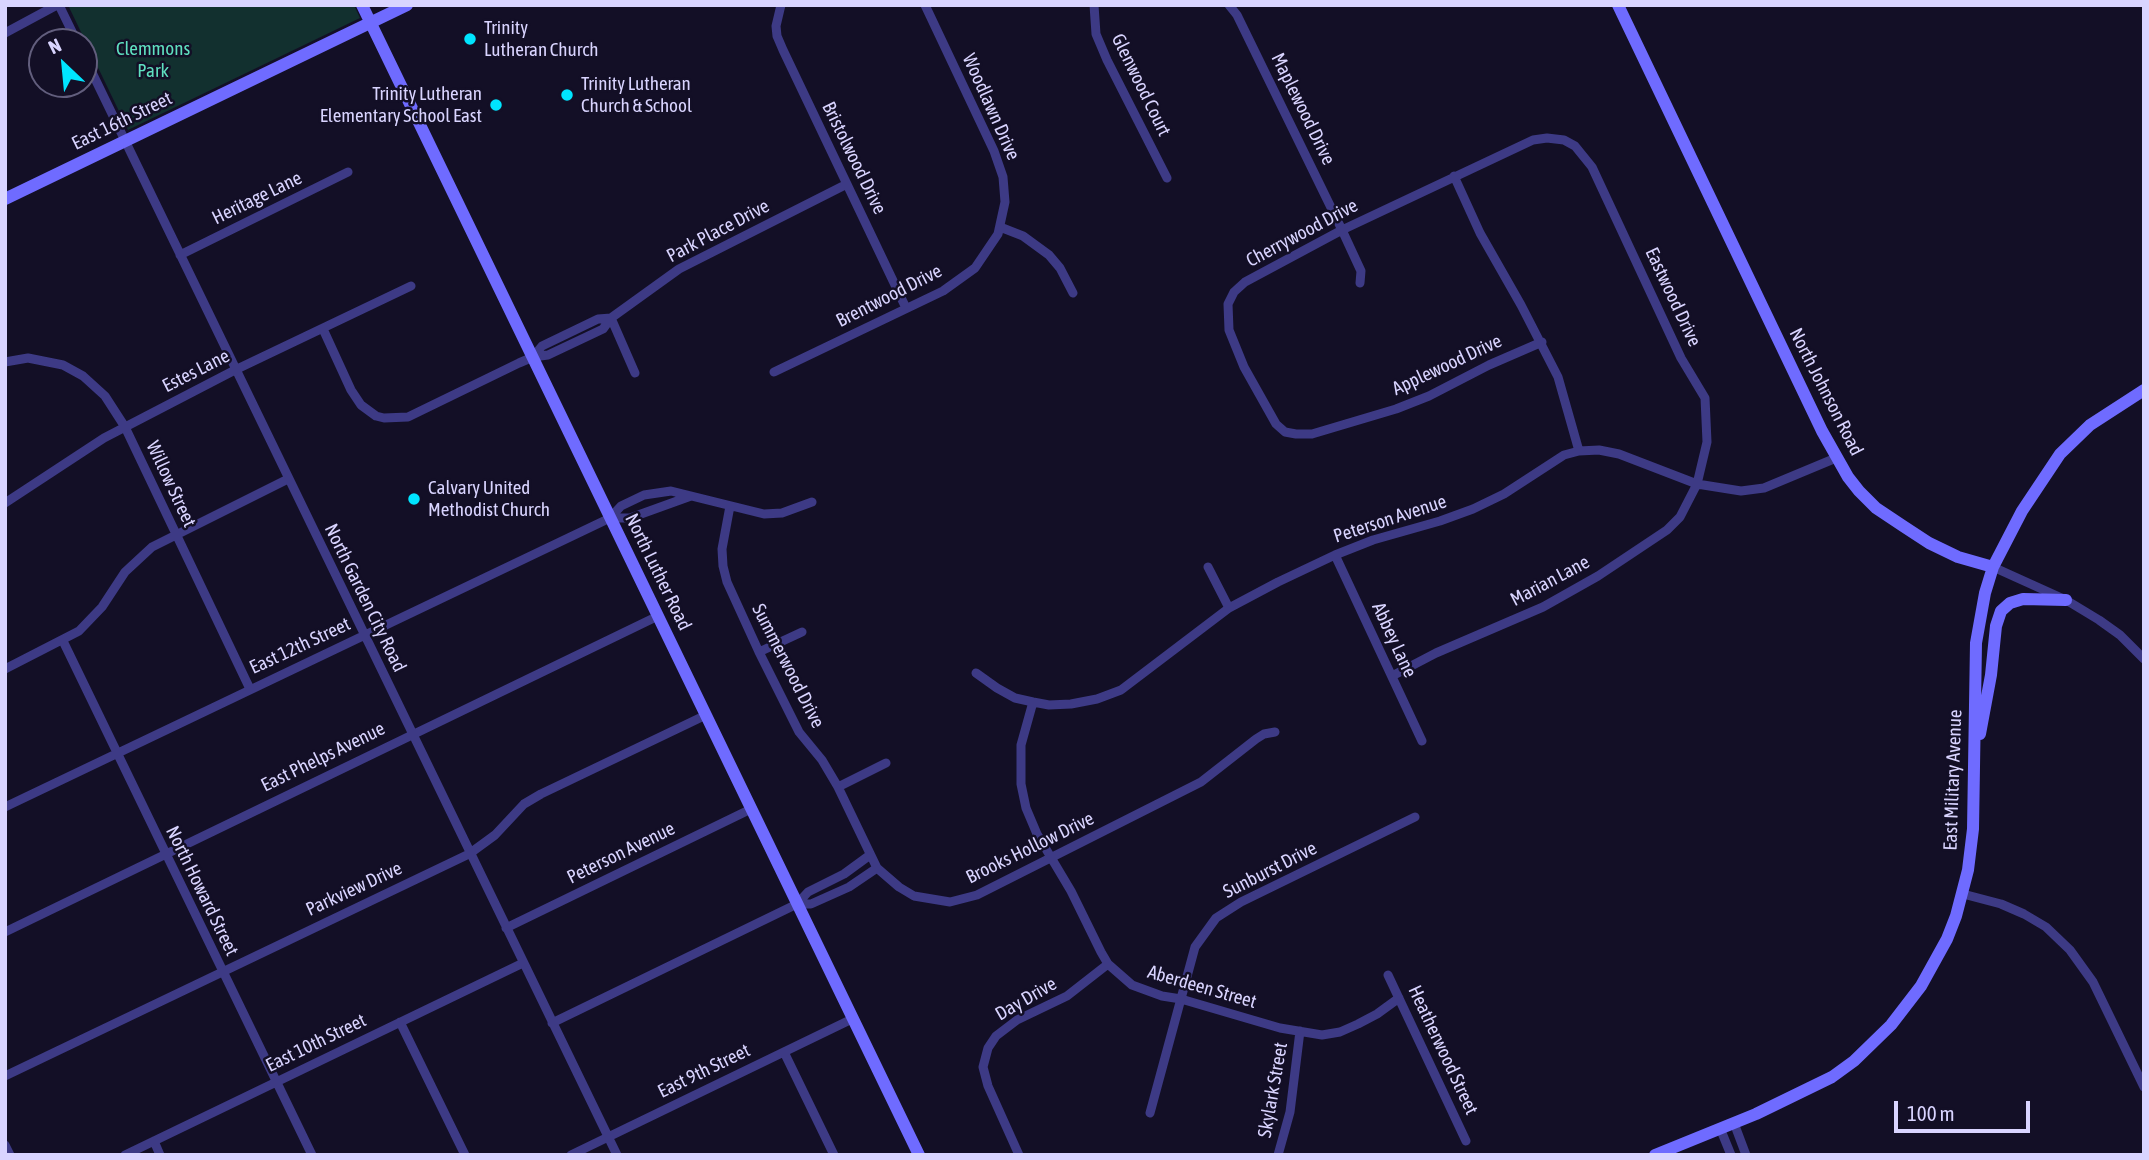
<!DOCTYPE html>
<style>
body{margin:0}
#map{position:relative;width:2149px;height:1160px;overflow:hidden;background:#130f26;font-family:"Asap Condensed",sans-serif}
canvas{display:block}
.frame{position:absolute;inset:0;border:7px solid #d9d4ff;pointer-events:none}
.north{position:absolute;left:28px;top:28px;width:70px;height:70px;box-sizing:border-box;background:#130f26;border:2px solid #625e7d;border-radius:50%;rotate:334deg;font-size:19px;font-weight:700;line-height:28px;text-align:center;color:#d9d4ff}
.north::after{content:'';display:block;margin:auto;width:24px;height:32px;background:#00e5ff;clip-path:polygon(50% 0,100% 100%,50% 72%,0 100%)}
.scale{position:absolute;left:1894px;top:1101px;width:136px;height:32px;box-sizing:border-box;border:4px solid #d9d4ff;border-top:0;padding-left:9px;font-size:21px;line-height:24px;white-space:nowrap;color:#d9d4ff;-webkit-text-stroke:5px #130f26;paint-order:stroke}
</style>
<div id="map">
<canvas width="2149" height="1160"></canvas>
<div class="frame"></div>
<div class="north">N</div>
<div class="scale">100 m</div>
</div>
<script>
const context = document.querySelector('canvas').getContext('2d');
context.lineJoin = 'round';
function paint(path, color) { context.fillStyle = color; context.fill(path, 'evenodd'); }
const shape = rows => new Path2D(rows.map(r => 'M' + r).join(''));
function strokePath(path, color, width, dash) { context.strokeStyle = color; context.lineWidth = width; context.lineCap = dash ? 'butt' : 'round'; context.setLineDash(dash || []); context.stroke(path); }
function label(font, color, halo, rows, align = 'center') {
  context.font = font + ' "Asap Condensed",sans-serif'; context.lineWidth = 5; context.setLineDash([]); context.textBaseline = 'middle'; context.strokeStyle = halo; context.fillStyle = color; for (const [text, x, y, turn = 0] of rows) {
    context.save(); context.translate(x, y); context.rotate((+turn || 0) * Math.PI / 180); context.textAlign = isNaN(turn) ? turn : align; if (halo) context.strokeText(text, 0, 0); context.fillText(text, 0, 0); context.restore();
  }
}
paint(shape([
 [68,5,354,5,360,18,128,130]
]), '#12302f');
strokePath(shape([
 [59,5,77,42],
 [781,5,776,26,777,36,783,50,906,308],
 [1094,5,1096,34,1107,60,1167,178],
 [1229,5,1237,15,1342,230,1361,271,1360,283],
 [5,33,57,5],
 [84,56,617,1155],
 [1454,176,1480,233,1521,305,1558,377,1579,451],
 [1000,227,1023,236,1049,255,1060,268,1073,293],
 [180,255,348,172],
 [611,318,635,373],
 [323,329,351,390,361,405,376,416,384,418,408,417,519,363,533,357,548,355,603,329,611,318,679,269,847,184],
 [533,357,542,346,598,319,611,318],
 [5,362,28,358,63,365,83,376,105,396,125,427,250,689],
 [774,372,943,291,975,268,998,234,1005,202,1003,177,994,151,925,5],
 [5,503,104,438,235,370,411,286],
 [730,506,722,549,723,566,727,582,759,652,799,732,822,760,838,787,877,868,899,887,914,896,950,902,977,895,1201,782,1256,739,1264,734,1275,732],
 [610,518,630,518,691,496],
 [1335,555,1422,741],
 [1208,567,1229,608],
 [1993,567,2066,600,2099,620,2120,635,2144,659],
 [63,641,312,1155],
 [759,652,802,632],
 [5,669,79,631,102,607,125,572,152,547,288,479],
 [976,673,997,688,1015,698,1033,702,1049,705,1071,704,1097,699,1121,690,1229,608,1278,582,1335,555,1373,540,1440,521,1473,509,1504,494,1564,455,1579,451,1599,450,1619,454,1697,484,1741,491,1764,488,1836,458],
 [1392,676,1436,653,1543,607,1598,576,1667,530,1680,517,1697,484,1707,442,1705,398,1681,358,1592,167,1575,146,1564,140,1547,138,1533,140,1342,230,1245,282,1234,292,1228,304,1229,330,1244,367,1276,424,1285,432,1296,434,1312,434,1396,409,1429,396,1489,365,1542,342],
 [1033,702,1021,745,1021,784,1026,808,1037,834,1071,891,1101,952,1108,964,1132,985,1162,996,1181,999,1280,1028,1322,1035,1340,1032,1358,1024,1377,1014,1399,998],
 [838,787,886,763],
 [5,807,610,518,621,506,644,495,671,491,764,514,782,513,812,502],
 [1963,894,2001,904,2024,914,2046,927,2070,950,2093,982,2144,1087],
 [797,904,811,904,849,887,877,868],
 [506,928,751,809],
 [5,932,658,616],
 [1388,975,1466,1141],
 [400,1022,465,1155],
 [552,1023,797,904,808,892,844,874,870,855],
 [784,1052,834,1155],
 [5,1076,469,854,495,835,524,804,541,794,706,715],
 [1150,1113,1195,947,1216,918,1241,902,1415,817],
 [1734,1123,1746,1155],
 [1720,1128,1731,1155],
 [154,1141,160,1155],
 [5,1145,10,1155],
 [125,1155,523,963],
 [571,1155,852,1019],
 [1019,1155,988,1086,983,1067,988,1048,996,1036,1017,1020,1067,996,1108,964],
 [1278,1155,1290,1112,1300,1031]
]), '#3d3a85', 9);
strokePath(shape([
 [362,5,919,1155],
 [1618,5,1822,431,1848,477,1859,491,1876,508,1903,526,1929,543,1958,557,1993,567],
 [5,199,407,5],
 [1980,734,1991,675,1996,626,2001,611,2010,603,2023,599,2066,600],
 [1655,1155,1756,1114,1832,1077,1854,1061,1891,1025,1921,986,1947,939,1956,916,1968,870,1973,829,1976,643,1985,593,1993,567,2022,511,2060,454,2090,425,2144,390]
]), '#6f6bff', 12);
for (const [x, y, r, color] of [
 [470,39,7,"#00e5ff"],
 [567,95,7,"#00e5ff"],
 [496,105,7,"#00e5ff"],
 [414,499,7,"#00e5ff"]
]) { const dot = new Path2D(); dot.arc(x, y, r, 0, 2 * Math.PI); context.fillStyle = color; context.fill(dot); strokePath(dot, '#130f26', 2.5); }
label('19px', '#d9d4ff', '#130f26', [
 ["Trinity",484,28],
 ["Lutheran Church",484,50],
 ["Trinity Lutheran",581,84],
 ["Church & School",581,106],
 ["Trinity Lutheran",482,94,"right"],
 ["Elementary School East",482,116,"right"],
 ["Calvary United",428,488],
 ["Methodist Church",428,510]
], 'left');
label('19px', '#5fe0c0', '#130f26', [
 ["Clemmons",153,49],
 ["Park",153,71]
]);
label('19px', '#d9d4ff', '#130f26', [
 ["Glenwood Court",1141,85,64],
 ["Woodlawn Drive",991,107,66],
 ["Maplewood Drive",1303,109,64],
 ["East 16th Street",122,121,-26],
 ["Bristolwood Drive",854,158,64],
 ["Heritage Lane",257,198,-26],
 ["Park Place Drive",718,231,-28],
 ["Cherrywood Drive",1302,233,-28],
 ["Brentwood Drive",889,296,-27],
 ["Eastwood Drive",1673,297,65],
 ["Applewood Drive",1447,365,-25],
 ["Estes Lane",196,371,-27],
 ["North Johnson Road",1826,392,63],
 ["Willow Street",171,484,65],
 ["Peterson Avenue",1390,519,-18],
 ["North Luther Road",658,572,64],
 ["Marian Lane",1550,581,-28],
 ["North Garden City Road",365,598,64],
 ["Abbey Lane",1394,640,65],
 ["East 12th Street",300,646,-25],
 ["Summerwood Drive",788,666,63],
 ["East Phelps Avenue",323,757,-26],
 ["East Military Avenue",1953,780,-88],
 ["Brooks Hollow Drive",1030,848,-26],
 ["Peterson Avenue",621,853,-26],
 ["Sunburst Drive",1270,870,-27],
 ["Parkview Drive",354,889,-25],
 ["North Howard Street",202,891,64],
 ["Aberdeen Street",1202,987,16],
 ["Day Drive",1026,999,-30],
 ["East 10th Street",316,1043,-26],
 ["Heatherwood Street",1443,1050,65],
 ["East 9th Street",704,1071,-26],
 ["Skylark Street",1273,1090,-80]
]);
</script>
